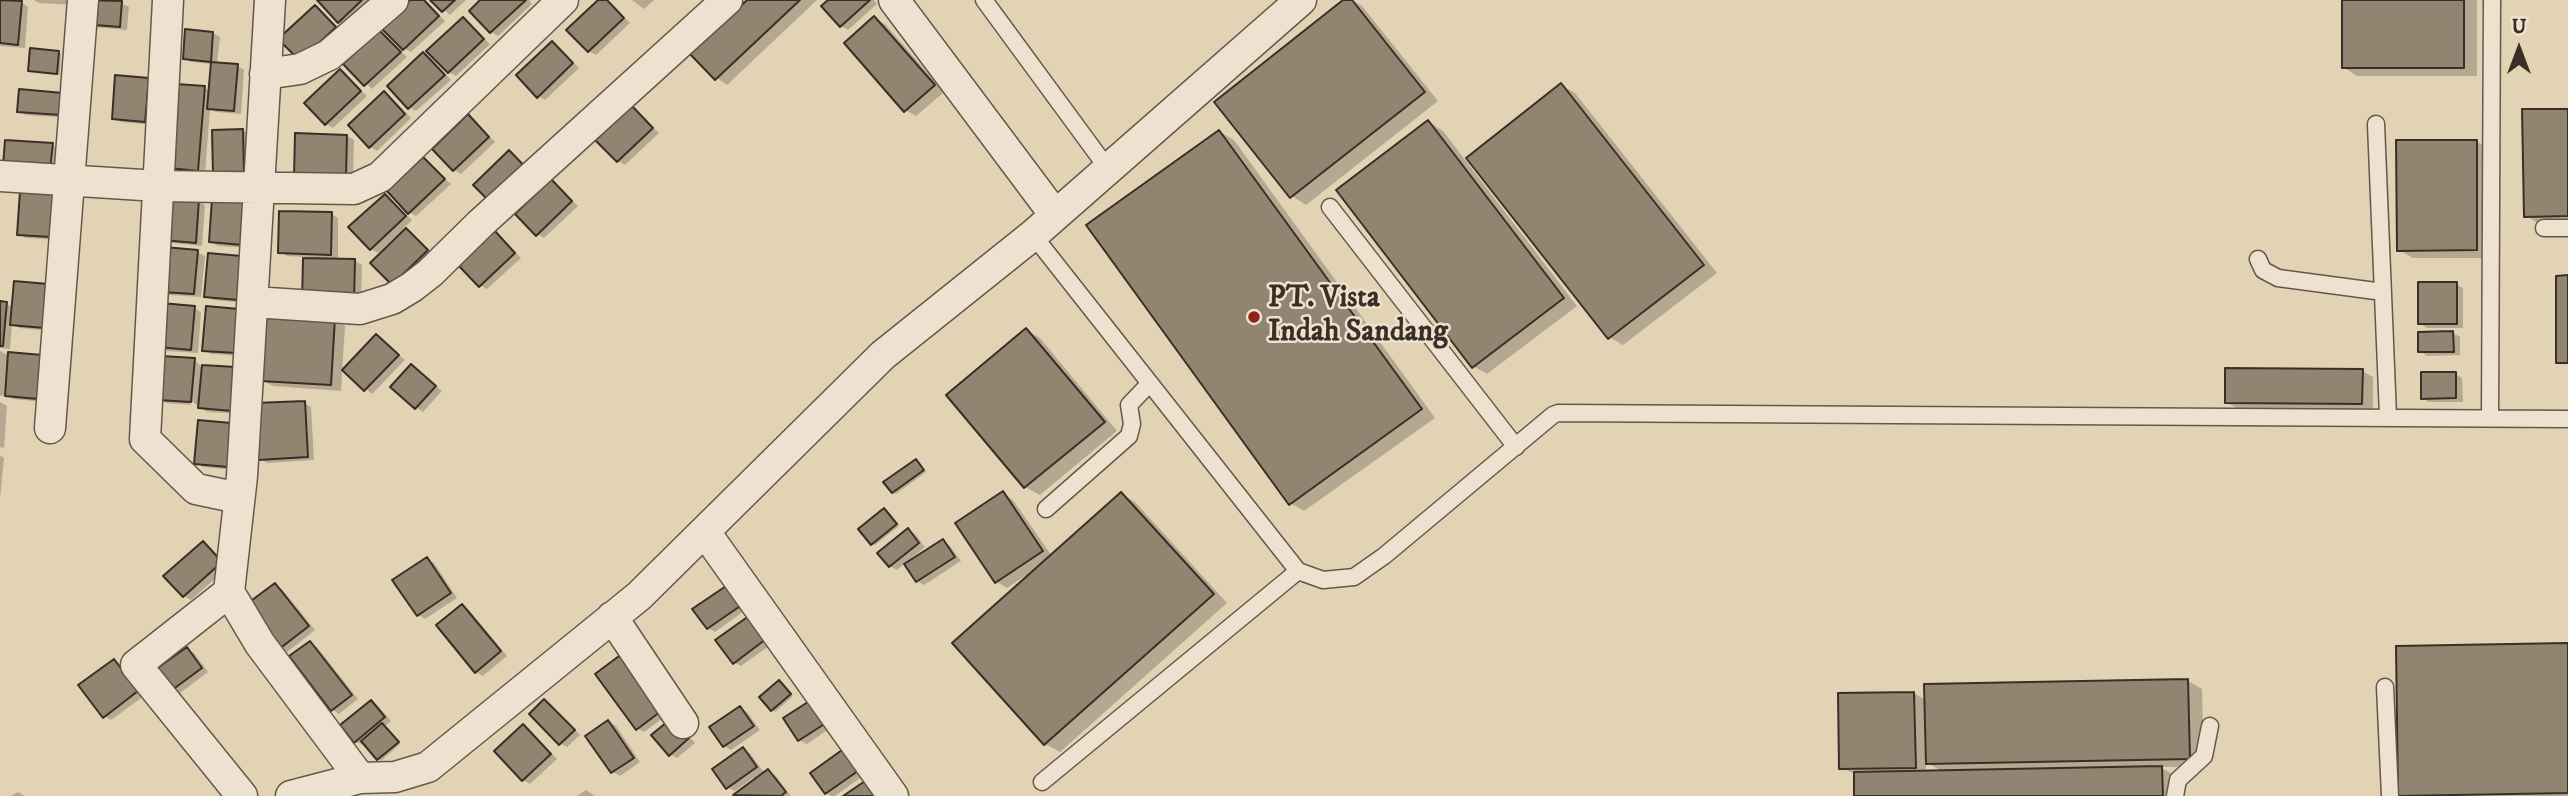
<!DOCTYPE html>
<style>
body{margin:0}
#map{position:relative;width:2568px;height:796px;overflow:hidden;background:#e3d3b5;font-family:"IM FELL DW Pica",serif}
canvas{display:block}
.north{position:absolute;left:2484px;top:14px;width:70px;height:70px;-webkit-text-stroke:5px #ede2cf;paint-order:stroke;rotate:0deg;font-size:19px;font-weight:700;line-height:28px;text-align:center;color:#392f26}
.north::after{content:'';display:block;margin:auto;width:24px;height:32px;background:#392f26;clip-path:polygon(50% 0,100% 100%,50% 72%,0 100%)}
</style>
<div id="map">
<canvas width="2568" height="796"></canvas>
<div class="north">U</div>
</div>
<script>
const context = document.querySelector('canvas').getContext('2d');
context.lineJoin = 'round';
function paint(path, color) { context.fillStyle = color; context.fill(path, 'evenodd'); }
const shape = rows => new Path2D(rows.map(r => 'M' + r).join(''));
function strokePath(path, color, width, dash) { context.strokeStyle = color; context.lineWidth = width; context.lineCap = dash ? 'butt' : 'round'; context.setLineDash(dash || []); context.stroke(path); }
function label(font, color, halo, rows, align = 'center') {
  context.font = font + ' "IM FELL DW Pica",serif'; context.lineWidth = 5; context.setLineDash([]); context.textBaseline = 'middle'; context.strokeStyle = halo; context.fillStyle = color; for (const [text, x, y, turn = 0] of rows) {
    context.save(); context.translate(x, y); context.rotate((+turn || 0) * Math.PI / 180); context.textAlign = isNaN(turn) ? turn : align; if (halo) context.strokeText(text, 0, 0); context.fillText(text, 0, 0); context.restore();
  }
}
paint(shape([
 [34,0,74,0,74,5,39,3],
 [320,0,373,0,346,26,339,22],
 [413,0,425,0,445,21,411,52,404,48],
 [433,0,466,0,450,15],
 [483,0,529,0,532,4,498,36,491,32],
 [601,0,610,2,630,23,596,55,589,51],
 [632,0,654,0,644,9],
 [750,0,817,0,727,85,717,78],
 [831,0,874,0,877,4,848,30,841,26],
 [1346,0,1352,0,1362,6,1438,101,1306,205,1292,196],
 [2343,0,2477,0,2477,76,2357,76,2343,67],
 [0,1,21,2,28,7,25,48,0,46],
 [121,3,129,7,127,30,91,27],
 [315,7,342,31,301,60],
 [874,18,885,24,944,92,916,116,905,110],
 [463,19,490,44,456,76,449,72],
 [380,32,407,57,372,89,346,64],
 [213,33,220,37,217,64,237,66,244,70,241,114,216,112,210,109,205,174,178,172,171,167,205,88,210,91,212,64,191,62,184,58],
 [552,43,579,68,545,100,538,96],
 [58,52,61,54,60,75,30,70],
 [424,54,431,58,451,80,416,111,409,107],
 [340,71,367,96,333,128,326,124,307,103],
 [149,79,156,83,152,125,121,122,114,118],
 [1561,85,1575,93,1717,273,1623,345,1609,337],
 [20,91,68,118,26,115,19,111],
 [384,93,391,97,411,118,377,151,370,147],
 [632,108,659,133,625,165,618,161],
 [2568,110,2568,223,2540,224,2526,216],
 [468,117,475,121,495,142,461,174,454,170],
 [1429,122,1443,131,1577,306,1487,374,1473,366],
 [243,130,250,135,251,177,221,178],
 [1220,132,1234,140,1435,418,1304,511,1290,503],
 [347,136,354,140,353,180,303,179],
 [2476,141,2490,150,2491,258,2413,258,2399,250],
 [52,145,59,149,57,173,12,169],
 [424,159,451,184,416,216,409,212],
 [551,181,578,206,544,238,537,234],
 [385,196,412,220,403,229,413,234,434,255,393,283,396,240,394,238,378,253,371,249],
 [61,199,58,240,26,238,19,234],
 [198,201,205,205,202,246,171,243,163,239],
 [246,203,249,248,218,246,211,242],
 [331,214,338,218,338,261,355,261,362,265,361,305,303,300,304,257,287,256,280,252],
 [494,233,501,237,521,258,487,289,480,285],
 [197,252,205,256,201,297,169,295,162,291],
 [248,262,245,303,213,300,206,296],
 [2456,284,2463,288,2463,328,2427,328,2419,323],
 [0,303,7,304,51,331,19,328,12,324,10,349,0,348],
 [194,308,201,312,198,353,166,351,159,346],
 [207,308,242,356,211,354,204,350],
 [335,319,345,326,341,391,273,386,262,380],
 [1026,330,1040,338,1117,431,1040,495,1025,487,949,395],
 [2453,333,2460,337,2460,355,2427,356,2420,351],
 [377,336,405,360,372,394,344,370],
 [0,351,10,356,45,402,13,399,5,395,0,396],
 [194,360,201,366,236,369,239,414,207,412,184,396,182,399,192,405,166,403,159,399],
 [412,366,442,391,423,412,416,407],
 [2362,371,2373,377,2373,410,2237,408,2226,402],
 [2455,374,2462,378,2463,402,2429,402,2422,398],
 [0,402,7,406,4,448,0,447],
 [304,403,311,407,314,460,267,463,259,458],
 [199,422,235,470,203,467,196,463],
 [0,455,4,458,0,499],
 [916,461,926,472,896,494,893,492],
 [1003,493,1013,500,1052,556,1121,494,1135,502,1227,603,1060,752,1045,744,954,643,1029,576,1028,574,1007,588,997,582],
 [887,512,899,526,875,545,872,543],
 [908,530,915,534,925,547,908,561,909,563,943,541,950,546,961,561,924,585,917,581,905,563,897,570,890,566],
 [203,543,210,547,228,567,191,600,184,596],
 [427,559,434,563,457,598,425,619,418,615],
 [732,584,751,606,715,632,708,628],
 [275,585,282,589,315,630,286,653,279,648],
 [462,606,469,610,507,656,483,676,476,672],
 [753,615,776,641,741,666,734,662],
 [310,643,317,647,358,699,339,714,332,709],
 [2568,645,2568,796,2400,795],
 [187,649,194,653,208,672,180,693,173,689],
 [114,661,121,665,144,696,111,720,104,716],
 [597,674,670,713,644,732,637,728],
 [2188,681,2202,689,2204,767,2160,767,2176,776,2176,796,1856,796,1856,774,1841,768,1914,693,1927,701],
 [1926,762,1943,772,1926,772],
 [783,684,793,696,775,712,772,710],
 [544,701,551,705,580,735,567,747,560,743],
 [371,702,378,706,391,721,385,726,400,744,381,761,365,743,363,745,355,741],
 [811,702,832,727,807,744,799,740],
 [740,708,747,712,760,730,731,750,724,746],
 [609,722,616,726,640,762,620,776,613,772],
 [679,724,695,743,677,758,670,754],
 [523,726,530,730,557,759,530,784,523,780],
 [743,749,750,753,765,774,768,771,775,775,791,796,735,796,755,781,753,778,735,791,727,787],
 [843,752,864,775,835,796,831,796,826,793],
 [586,790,595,796,577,796],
 [18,792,25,796,11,796]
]), '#0003');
const building = shape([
 [0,0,22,1,18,45,0,43,0,0],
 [84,0,122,1,120,27,82,24,84,0],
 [317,0,362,0,338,23,317,0],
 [410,0,424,0,439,16,403,50,381,28,410,0],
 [430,0,455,0,442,12,430,0],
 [480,0,526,0,490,33,469,11,480,0],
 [598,0,607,0,624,18,588,52,566,30,598,0],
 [747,0,800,0,715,80,690,54,747,0],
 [828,0,870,0,840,27,821,6,828,0],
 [1343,0,1352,0,1425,92,1290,198,1214,102,1343,0],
 [2342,0,2464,0,2464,68,2342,68,2342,0],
 [315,5,336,27,300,61,278,39,315,5],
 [874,16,935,85,904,112,844,43,874,16],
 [463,17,484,39,448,73,426,51,463,17],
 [185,29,213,32,211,62,183,59,185,29],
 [379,30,401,52,364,86,343,64,379,30],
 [552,41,573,63,537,98,516,75,552,41],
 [30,48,59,51,57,74,28,71,30,48],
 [423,52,445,75,408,109,387,86,423,52],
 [211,62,238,64,234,111,207,109,211,62],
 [340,69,361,91,325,125,304,103,340,69],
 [115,75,149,78,145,122,112,119,115,75],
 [1561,83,1704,265,1608,339,1466,158,1561,83],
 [176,84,205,86,198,171,169,168,176,84],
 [19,89,63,93,61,115,17,112,19,89],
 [384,91,405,114,369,148,348,125,384,91],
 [632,106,653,128,617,162,595,140,632,106],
 [2522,109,2568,109,2568,216,2524,217,2522,109],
 [468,114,489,137,453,171,432,149,468,114],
 [1428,120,1564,298,1472,368,1336,190,1428,120],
 [243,129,244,174,213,175,212,130,243,129],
 [1219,130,1422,409,1289,505,1086,225,1219,130],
 [295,133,347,135,346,177,294,176,295,133],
 [5,140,53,143,50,170,3,166,5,140],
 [2396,140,2477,140,2477,250,2397,251,2396,140],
 [509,150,531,173,495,207,473,185,509,150],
 [423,157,445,179,408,214,387,191,423,157],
 [551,179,572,201,536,236,515,214,551,179],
 [20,191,54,194,51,237,17,235,20,191],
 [385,194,406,216,370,250,348,227,385,194],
 [165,196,199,199,196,243,162,240,165,196],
 [212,199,246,201,242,245,209,242,212,199],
 [279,211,332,212,331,255,278,253,279,211],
 [406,228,428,250,392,285,370,263,406,228],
 [494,230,515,253,479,287,458,265,494,230],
 [164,247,198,250,194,294,160,292,164,247],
 [208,253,241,256,238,300,204,297,208,253],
 [303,258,355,259,354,302,302,301,303,258],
 [2568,275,2568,363,2556,363,2556,276,2568,275],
 [14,281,48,284,44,328,10,325,14,281],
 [2418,282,2457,282,2457,324,2418,324,2418,282],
 [0,301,7,302,3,346,0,346,0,301],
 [161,303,195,306,191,350,157,347,161,303],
 [206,306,239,309,236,353,202,351,206,306],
 [264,313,335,318,331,385,260,381,264,313],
 [1026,328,1105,422,1024,488,946,395,1026,328],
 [2453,331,2454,352,2418,352,2418,332,2453,331],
 [376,334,399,355,364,391,342,370,376,334],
 [8,352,42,355,38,399,5,396,8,352],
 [161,356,195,358,191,402,157,400,161,356],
 [411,364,436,386,415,409,390,387,411,364],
 [202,365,236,367,232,411,198,408,202,365],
 [2225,368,2363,369,2362,404,2225,403,2225,368],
 [2421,372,2456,372,2456,398,2421,399,2421,372],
 [305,401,308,457,258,460,255,403,305,401],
 [198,420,231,423,228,467,194,464,198,420],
 [916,459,924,470,892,493,883,482,916,459],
 [1003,491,1043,551,995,583,955,523,1003,491],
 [1121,492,1214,594,1044,745,952,643,1121,492],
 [884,508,897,524,871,545,858,529,884,508],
 [908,528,919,543,889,567,877,553,908,528],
 [943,539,955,557,916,582,904,564,943,539],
 [203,541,222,562,183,597,163,576,203,541],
 [427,557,451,593,417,616,392,580,427,557],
 [732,582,746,602,707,629,692,609,732,582],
 [275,583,309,626,278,650,244,606,275,583],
 [462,604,501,651,475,673,436,625,462,604],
 [753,613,770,636,733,664,715,640,753,613],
 [310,641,352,695,331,711,289,656,310,641],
 [2568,643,2568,793,2398,796,2396,646,2568,643],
 [187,647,202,668,172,690,156,669,187,647],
 [623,653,664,709,636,730,595,674,623,653],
 [114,659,138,691,103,718,78,685,114,659],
 [2188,679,2190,759,1926,764,1924,684,2188,679],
 [779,680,791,694,771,711,759,697,779,680],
 [1914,692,1916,768,1839,769,1838,693,1914,692],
 [544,699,575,730,559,745,529,714,544,699],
 [371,700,385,717,354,743,340,725,371,700],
 [811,700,826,723,798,741,783,718,811,700],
 [740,706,754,726,723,747,709,727,740,706],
 [672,718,689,738,669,756,651,735,672,718],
 [608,720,634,758,611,773,585,736,608,720],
 [382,723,399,742,377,760,361,741,382,723],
 [523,724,551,754,522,781,494,751,523,724],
 [743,747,757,767,726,789,712,769,743,747],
 [842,750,858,771,825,794,810,773,842,750],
 [2162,766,2163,796,1854,796,1854,772,2162,766],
 [768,769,786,792,781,796,733,795,768,769],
 [868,779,879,796,843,796,868,779]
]);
paint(building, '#918470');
strokePath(building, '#392f26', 2);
const service = shape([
 [984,0,1108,169],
 [2376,124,2388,416],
 [1330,207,1516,447],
 [2544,228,2568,228],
 [1033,235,1298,571,1323,580,1354,577,1384,556,1553,415,1558,413,2568,419],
 [2258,259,2263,270,2278,278,2383,292],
 [2490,417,2492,0],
 [1046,509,1129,436,1132,424,1129,405,1150,383],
 [2385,687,2390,796],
 [1042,782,1298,571],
 [2175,796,2178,780,2204,756,2210,726]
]);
const minor = shape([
 [168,0,145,439,196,489,239,498],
 [270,0,242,476,229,592,260,644,360,778],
 [894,0,1055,215],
 [265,74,300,69,329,55,393,0],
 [0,176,158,186,354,189,380,177,563,0],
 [253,302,360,309,392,299,412,287,430,273,481,223,727,0],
 [50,428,83,0],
 [705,532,893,796],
 [229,592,136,665,242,796],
 [612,617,683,723],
 [291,796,360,778,395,777,428,767,639,596,883,355,1033,235,1301,0]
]);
strokePath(service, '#64584a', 19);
strokePath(minor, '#64584a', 33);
strokePath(service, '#ede2cf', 16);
strokePath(minor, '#ede2cf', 30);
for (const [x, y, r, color] of [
 [1254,317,7,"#8f2418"]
]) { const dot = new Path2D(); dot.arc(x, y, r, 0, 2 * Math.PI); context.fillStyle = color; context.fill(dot); strokePath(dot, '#ede2cf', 2.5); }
label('bold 30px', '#392f26', '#ede2cf', [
 ["PT. Vista",1268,300],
 ["Indah Sandang",1268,334]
], 'left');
</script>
